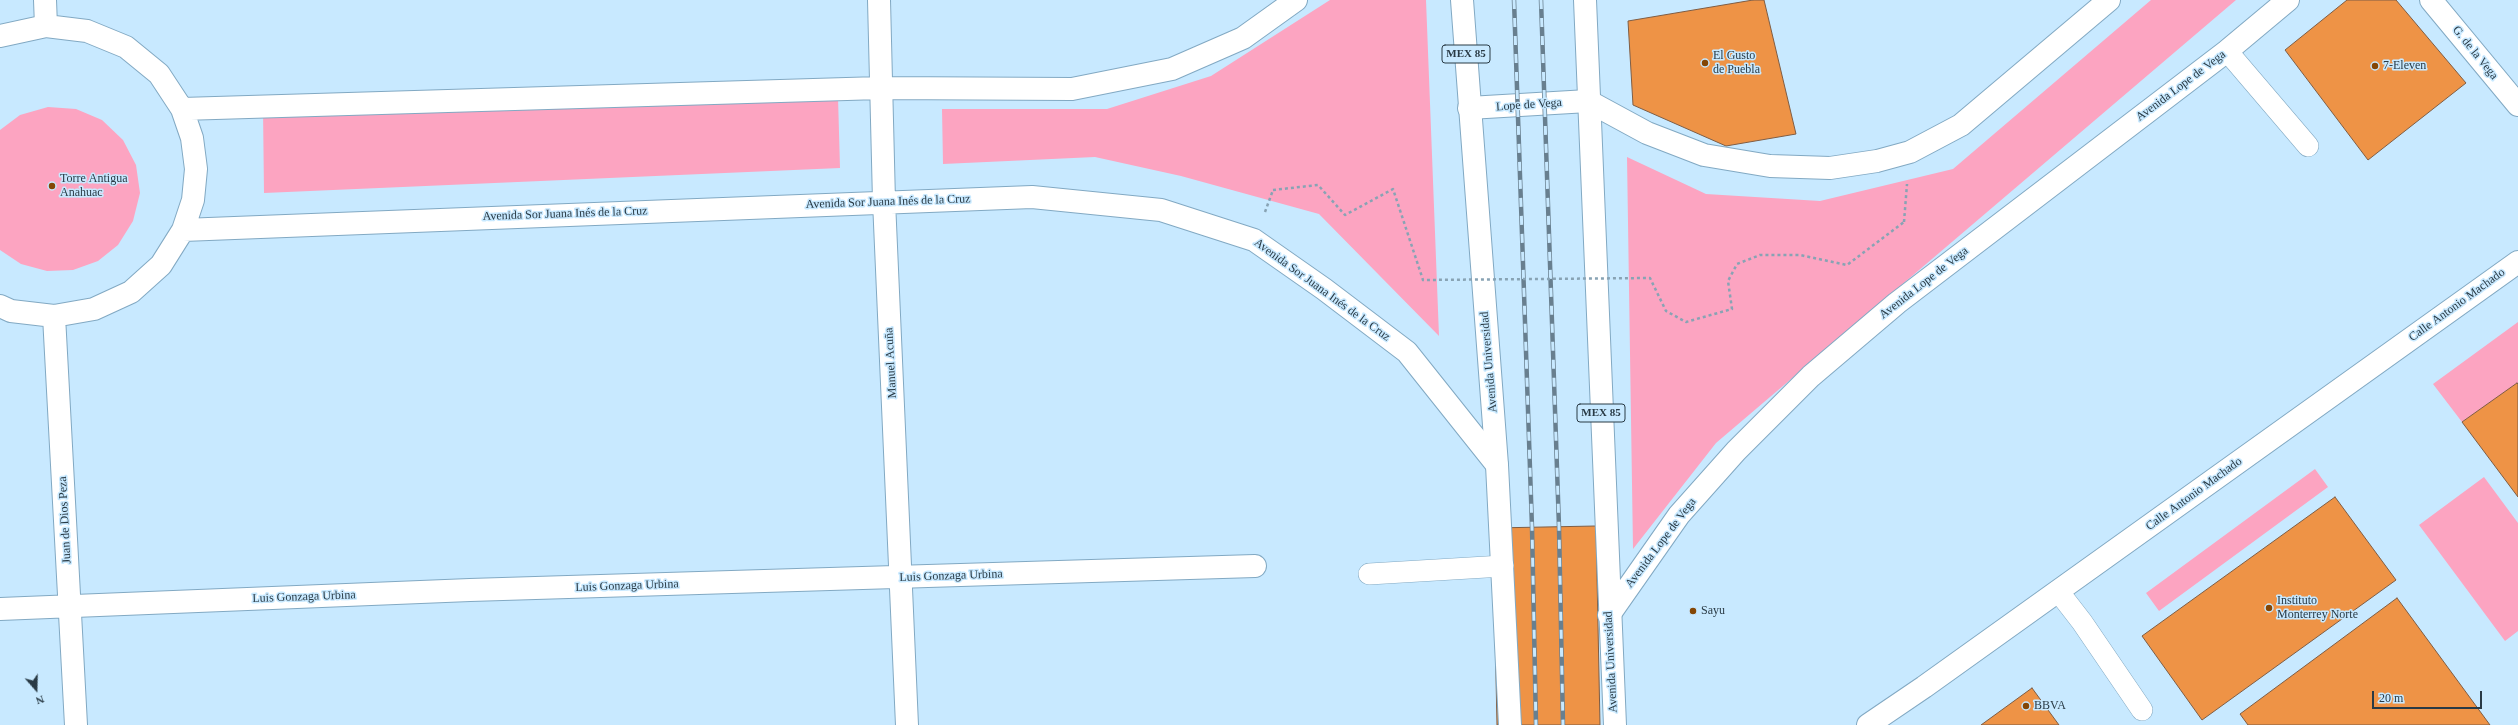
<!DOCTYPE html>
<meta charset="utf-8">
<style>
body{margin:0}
#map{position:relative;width:2518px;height:725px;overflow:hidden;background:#c8e9ff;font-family:Georgia,serif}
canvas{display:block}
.north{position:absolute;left:16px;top:669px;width:40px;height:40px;-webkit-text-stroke:3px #c8e9ff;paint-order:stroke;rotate:160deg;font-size:11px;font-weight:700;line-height:16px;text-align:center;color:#293a45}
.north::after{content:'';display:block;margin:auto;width:14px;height:18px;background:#293a45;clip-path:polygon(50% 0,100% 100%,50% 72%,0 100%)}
.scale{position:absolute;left:2372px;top:691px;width:110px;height:18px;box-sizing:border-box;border:2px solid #293a45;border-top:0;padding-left:5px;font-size:12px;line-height:14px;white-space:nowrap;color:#293a45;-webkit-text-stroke:3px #c8e9ff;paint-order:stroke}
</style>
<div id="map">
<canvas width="2518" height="725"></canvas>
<div class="north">N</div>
<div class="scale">20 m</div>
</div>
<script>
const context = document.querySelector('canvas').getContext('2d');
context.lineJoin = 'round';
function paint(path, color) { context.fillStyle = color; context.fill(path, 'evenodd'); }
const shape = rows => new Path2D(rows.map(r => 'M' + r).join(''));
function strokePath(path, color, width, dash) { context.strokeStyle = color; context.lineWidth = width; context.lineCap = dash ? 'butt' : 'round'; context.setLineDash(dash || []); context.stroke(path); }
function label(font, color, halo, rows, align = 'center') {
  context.font = font + ' Georgia,serif'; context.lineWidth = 3; context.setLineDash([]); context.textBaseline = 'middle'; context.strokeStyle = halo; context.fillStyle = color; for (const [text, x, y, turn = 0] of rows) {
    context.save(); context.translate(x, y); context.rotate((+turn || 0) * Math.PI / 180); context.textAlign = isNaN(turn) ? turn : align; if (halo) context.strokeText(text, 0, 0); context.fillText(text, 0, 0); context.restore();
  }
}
paint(shape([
 [1330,0,1426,0,1439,336,1319,214,1181,176,1095,157,943,164,942,109,1107,109,1211,76],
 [2151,0,2236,0,1716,443,1633,549,1627,157,1706,194,1820,201,1953,169],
 [838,97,840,168,264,193,263,109],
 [48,107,76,109,102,120,123,140,136,165,140,193,133,221,118,245,98,261,73,270,47,271,21,264,0,250,0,130,20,115],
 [2518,322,2518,383,2462,422,2433,384],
 [2315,469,2328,487,2159,611,2146,593],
 [2484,477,2518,523,2518,631,2505,641,2419,525]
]), '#fca4c1');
const building = shape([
 [1753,0,1764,0,1796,134,1726,146,1633,105,1628,21,1753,0],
 [2347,0,2396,0,2466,83,2368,160,2285,50,2347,0],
 [2517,383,2518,384,2518,497,2462,422,2517,383],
 [2335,497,2396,580,2202,720,2142,636,2335,497],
 [1596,526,1600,725,1497,725,1493,528,1596,526],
 [2397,598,2490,725,2248,725,2240,714,2397,598],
 [2032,688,2059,725,1981,725,2032,688]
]);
paint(building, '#ee9346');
strokePath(building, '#7f5d44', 1);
const lane = shape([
 [2227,51,2308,146],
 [1369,574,1503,566],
 [2058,591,2082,622,2142,710]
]);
const street = shape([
 [45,0,46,26],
 [879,0,884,201,907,725],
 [2431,0,2518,105],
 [0,36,46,26,87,31,126,47,159,74,182,109,192,138,196,169,193,200,183,230,161,265,131,292,94,309,54,316,11,311,0,306],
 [182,109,880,88,1072,89,1172,69,1243,38,1296,0],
 [183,230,1032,197,1161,210,1254,240,1324,289,1407,352,1497,465],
 [54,316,76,725],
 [0,609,470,590,1255,566],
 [1868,725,1924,687,2518,262]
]);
const secondary = shape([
 [1469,108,1588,101,1647,133,1704,155,1770,166,1830,168,1877,161,1910,152,1961,125,2109,0],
 [1609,615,1679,515,1736,451,1811,376,1897,303,2227,51,2288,0]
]);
const highway = shape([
 [1462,0,1497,465,1510,725],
 [1585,0,1615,725]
]);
strokePath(lane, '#82a9c3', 22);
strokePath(street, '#82a9c3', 24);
strokePath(secondary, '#82a9c3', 24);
strokePath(highway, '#82a9c3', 24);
strokePath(shape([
 [1265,212,1273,190],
 [1904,222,1907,184]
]), '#88a3b4', 2.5, [3, 3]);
strokePath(lane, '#fff', 21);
strokePath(street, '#fff', 22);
strokePath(secondary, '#fff', 22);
strokePath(highway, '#fff', 22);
const rail = shape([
 [1514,0,1532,527,1536,725],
 [1541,0,1559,527,1563,725]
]);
strokePath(rail, '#687f8f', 4.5);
strokePath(rail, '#c8e9ff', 3, [9]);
strokePath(shape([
 [1273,190,1318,185,1345,215,1393,189,1423,280,1650,278,1666,311,1686,322,1732,309,1728,281,1737,264,1760,255,1800,255,1847,265,1904,222]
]), '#88a3b4', 2.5, [3, 3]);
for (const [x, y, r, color] of [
 [1705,63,4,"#844605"],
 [2375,66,4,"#844605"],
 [52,186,4,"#844605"],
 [2269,608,4,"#844605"],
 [1693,611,4,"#844605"],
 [2026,706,4,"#844605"]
]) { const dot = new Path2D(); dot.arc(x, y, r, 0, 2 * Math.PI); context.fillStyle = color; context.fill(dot); strokePath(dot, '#c8e9ff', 1.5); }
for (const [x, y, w] of [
 [1466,54,48],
 [1601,413,48]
]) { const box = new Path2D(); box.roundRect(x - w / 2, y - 9, w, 18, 3); context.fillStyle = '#c8e9ff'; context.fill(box); strokePath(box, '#293a45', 1); }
label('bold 11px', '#293a45', null, [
 ["MEX 85",1466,54],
 ["MEX 85",1601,413]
]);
label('12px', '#293a45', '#c8e9ff', [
 ["G. de la Vega",2475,53,51],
 ["Avenida Lope de Vega",2181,86,-37],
 ["Lope de Vega",1529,105,-4],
 ["Avenida Sor Juana Inés de la Cruz",888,202,-2],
 ["Avenida Sor Juana Inés de la Cruz",565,214,-2],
 ["Avenida Lope de Vega",1924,283,-38],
 ["Avenida Sor Juana Inés de la Cruz",1322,290,36],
 ["Calle Antonio Machado",2457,305,-36],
 ["Avenida Universidad",1489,362,-95],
 ["Manuel Acuña",891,363,-93],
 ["Calle Antonio Machado",2194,494,-36],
 ["Juan de Dios Peza",65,520,-93],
 ["Avenida Lope de Vega",1661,543,-53],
 ["Luis Gonzaga Urbina",951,576,-2],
 ["Luis Gonzaga Urbina",627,586,-2],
 ["Luis Gonzaga Urbina",304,597,-2],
 ["Avenida Universidad",1611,662,-93]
]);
label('12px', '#293a45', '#c8e9ff', [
 ["El Gusto",1713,56],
 ["de Puebla",1713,70],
 ["7-Eleven",2383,66],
 ["Torre Antigua",60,179],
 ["Anahuac",60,193],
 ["Instituto",2277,601],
 ["Monterrey Norte",2277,615],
 ["Sayu",1701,611],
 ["BBVA",2034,706]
], 'left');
</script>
